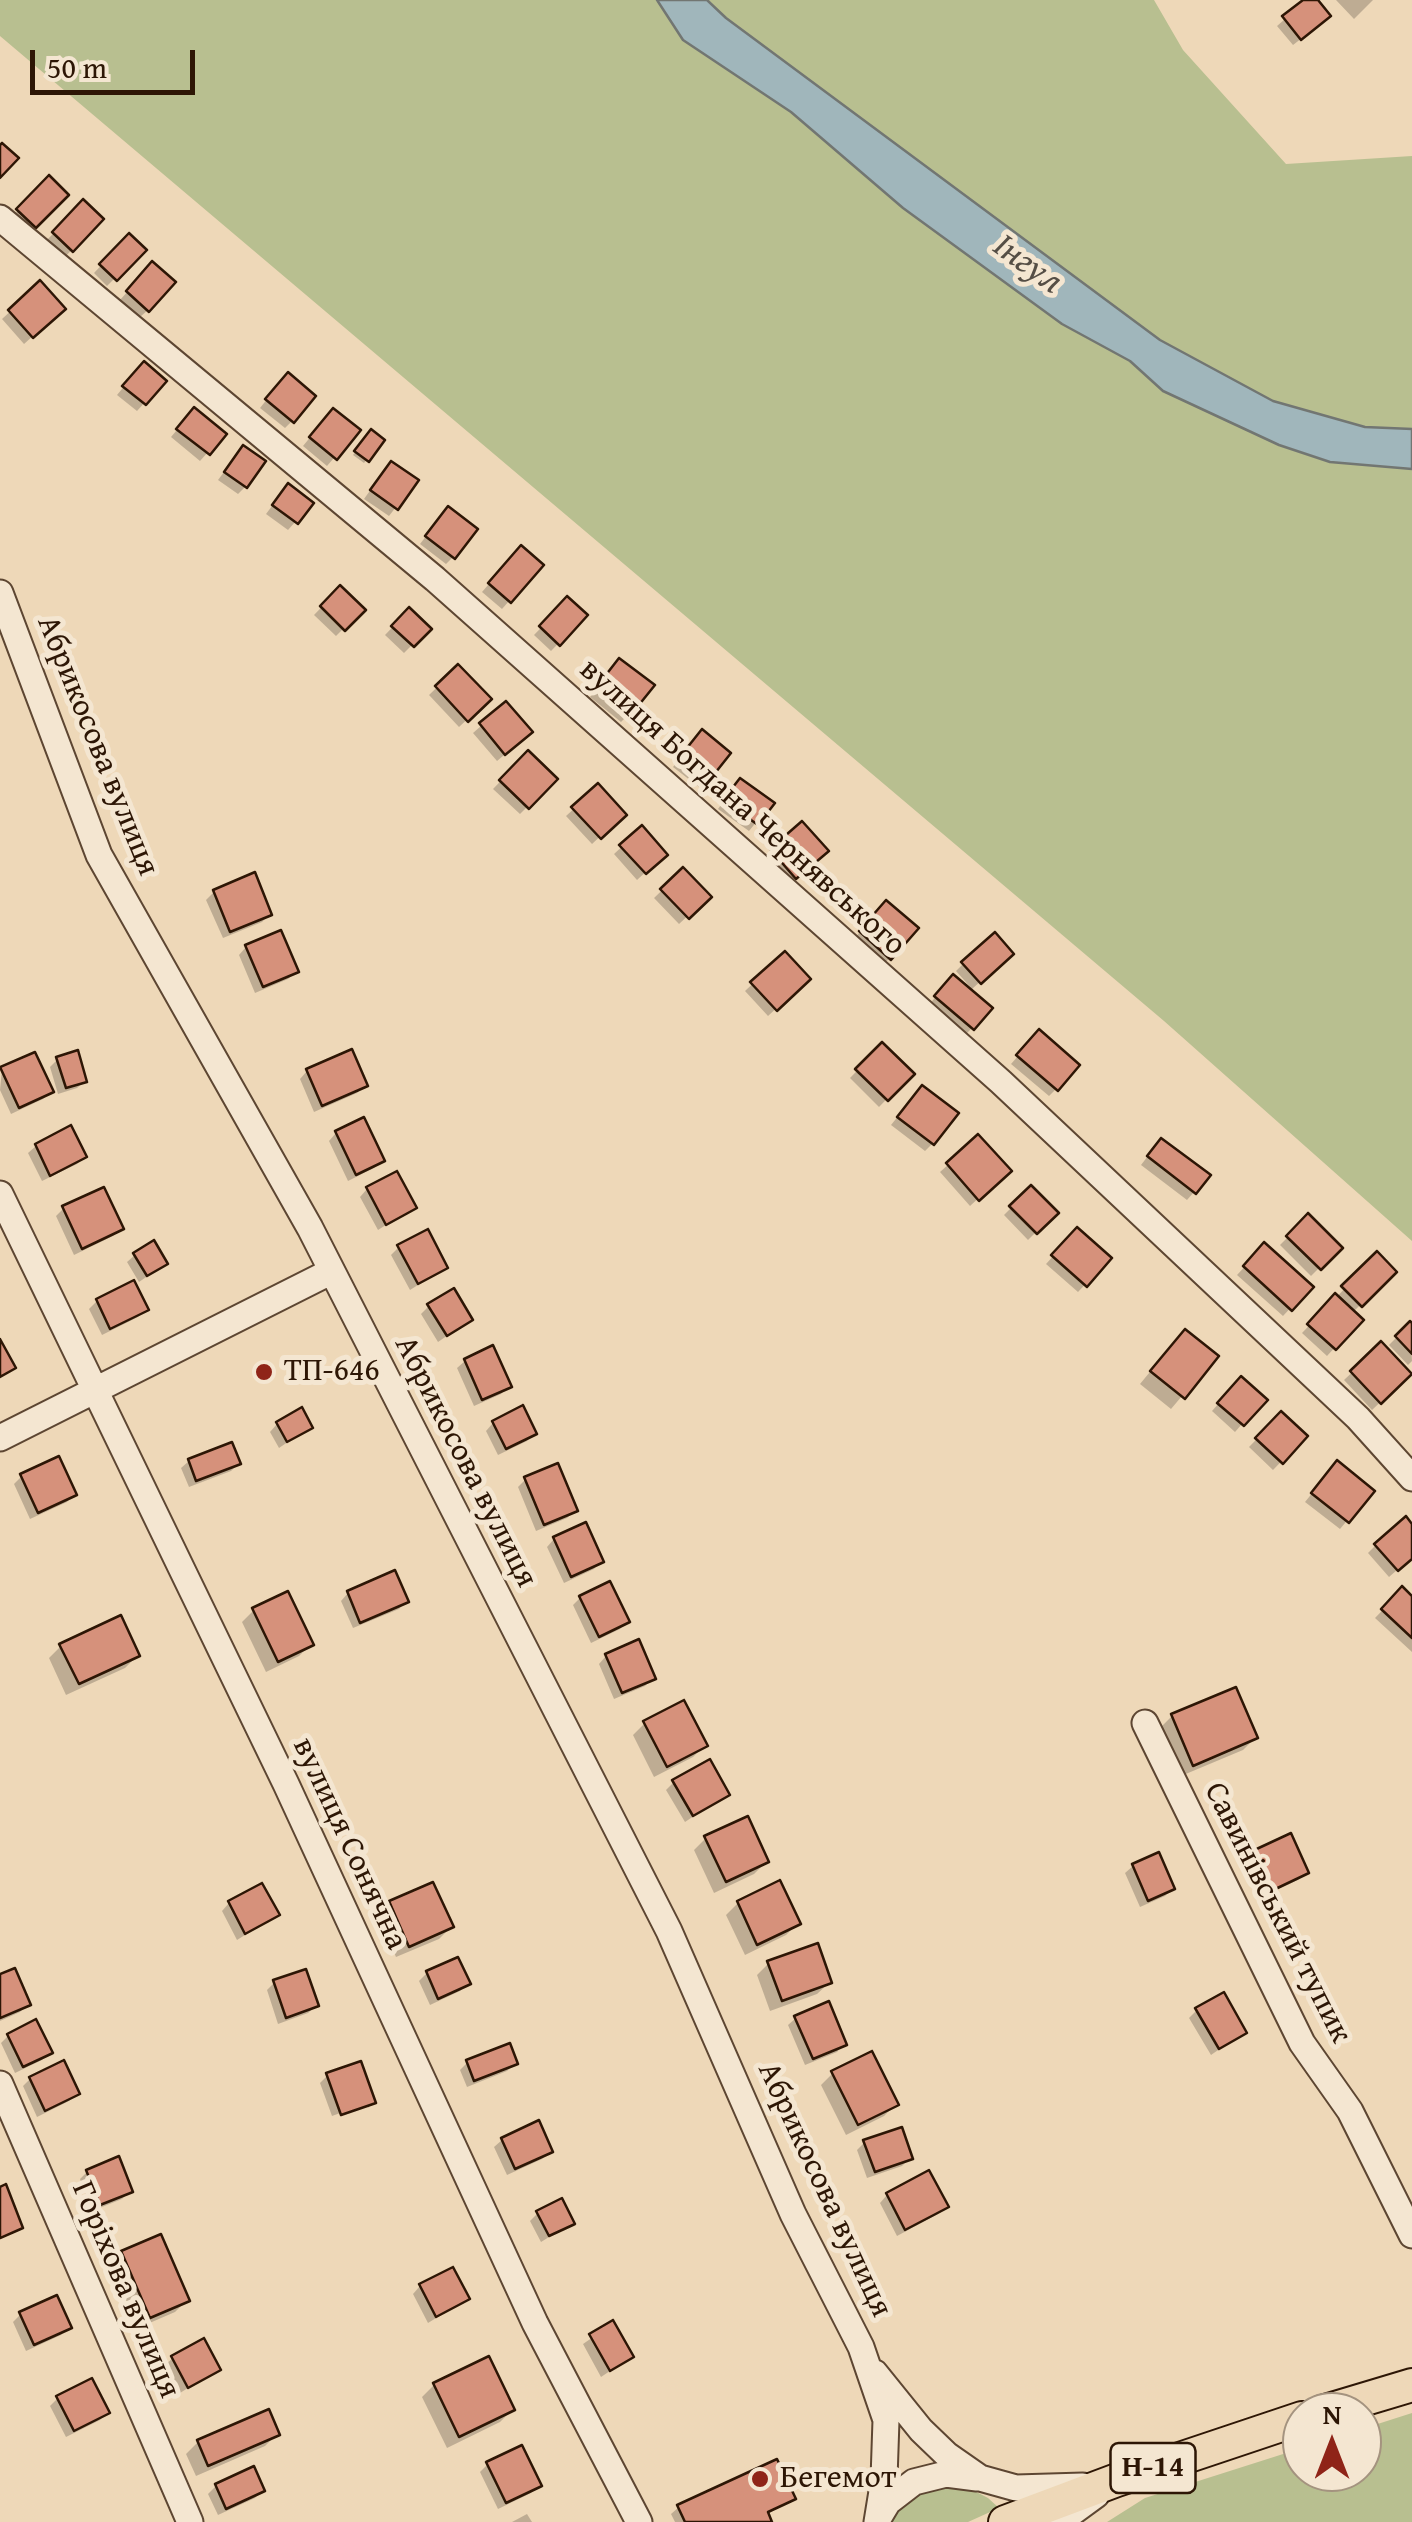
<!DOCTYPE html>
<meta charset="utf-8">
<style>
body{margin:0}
#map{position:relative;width:1412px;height:2522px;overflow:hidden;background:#eed8b8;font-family:"Gentium Book Plus",serif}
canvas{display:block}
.north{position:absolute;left:1282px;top:2392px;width:100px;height:100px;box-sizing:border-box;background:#f4e6d1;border:2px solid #a4937f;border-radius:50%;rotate:0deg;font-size:28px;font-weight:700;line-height:40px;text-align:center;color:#2d1605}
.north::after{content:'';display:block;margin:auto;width:35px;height:45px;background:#8f2418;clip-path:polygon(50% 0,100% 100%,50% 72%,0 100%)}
.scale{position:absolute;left:30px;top:50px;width:165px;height:45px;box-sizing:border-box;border:5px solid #2d1605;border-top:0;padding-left:12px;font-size:30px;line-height:35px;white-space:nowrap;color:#2d1605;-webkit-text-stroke:8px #f4e6d1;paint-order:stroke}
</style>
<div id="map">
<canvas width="1412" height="2522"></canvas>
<div class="north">N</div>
<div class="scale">50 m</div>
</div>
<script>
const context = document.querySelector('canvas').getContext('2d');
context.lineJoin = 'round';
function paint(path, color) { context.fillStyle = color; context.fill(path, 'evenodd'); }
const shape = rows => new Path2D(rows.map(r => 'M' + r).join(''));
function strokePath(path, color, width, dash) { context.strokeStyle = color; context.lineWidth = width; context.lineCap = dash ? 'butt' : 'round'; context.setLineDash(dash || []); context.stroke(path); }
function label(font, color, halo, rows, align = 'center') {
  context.font = font + ' "Gentium Book Plus",serif'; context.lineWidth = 10; context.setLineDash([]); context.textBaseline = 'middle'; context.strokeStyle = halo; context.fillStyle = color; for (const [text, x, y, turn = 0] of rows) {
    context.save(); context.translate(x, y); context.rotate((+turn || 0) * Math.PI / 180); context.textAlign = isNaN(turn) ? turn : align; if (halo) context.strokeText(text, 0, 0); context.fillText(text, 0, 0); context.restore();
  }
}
paint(shape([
 [0,0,657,0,683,40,791,112,903,208,1061,324,1130,361,1163,391,1279,445,1330,462,1412,469,1412,1241,1164,1021,0,36],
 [707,0,1154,0,1183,50,1286,164,1412,156,1412,429,1365,427,1273,401,1160,340,726,18],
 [1412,2413,1412,2522,1107,2522,1145,2498,1302,2448,1302,2472,1362,2472,1362,2429],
 [963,2485,988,2498,999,2508,968,2522,887,2522,920,2489]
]), '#b8bf90');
const water = shape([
 [657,0,707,0,726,18,1160,340,1273,401,1365,427,1412,429,1412,469,1330,462,1279,445,1163,391,1130,361,1062,324,903,208,791,112,683,40,657,0]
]);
paint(water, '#a0b6bb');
strokePath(water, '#727672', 2.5);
paint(shape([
 [1307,0,1314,0,1320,24,1293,45,1277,26],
 [1336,0,1373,0,1354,19],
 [49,179,65,195,27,233,11,218],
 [83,203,101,219,64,258,46,241],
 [129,236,143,250,107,286,94,273],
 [145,272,148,310,140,317,120,300],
 [40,284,63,309,24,344,2,319],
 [136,372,164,381,137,411,117,395],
 [280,383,292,421,285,428,260,408],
 [187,418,224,434,200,461,171,437],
 [326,418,357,431,327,466,303,446],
 [371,433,381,441,364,463,353,455],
 [236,456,245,487,238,494,218,480],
 [384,471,416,481,389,516,364,499],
 [281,494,311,504,288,530,266,514],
 [441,517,453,557,446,564,420,544],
 [514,555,541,565,502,609,482,592],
 [340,588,362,610,336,636,314,615],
 [568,600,585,616,551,651,534,635],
 [409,610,428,629,404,653,385,635],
 [458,667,489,699,459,727,429,695],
 [612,669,629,714,621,722,590,697],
 [506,704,522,740,497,761,473,733],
 [695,740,707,780,699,787,673,767],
 [528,753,555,779,520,814,493,789],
 [598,787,623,815,592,844,566,816],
 [733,788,771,804,749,831,718,809],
 [642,828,665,854,637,880,614,854],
 [772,851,818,858,787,885,764,858],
 [683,870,708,897,679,924,654,898],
 [214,892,270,914,262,922,223,938,206,900],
 [879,910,890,958,882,965,853,940],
 [246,947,296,972,288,979,255,993,239,955],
 [784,954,808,979,768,1016,745,991],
 [1003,961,972,989,956,971,963,964],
 [945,985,972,1028,965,1035,929,1005],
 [1032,1040,1056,1089,1049,1096,1011,1064],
 [882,1045,911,1074,879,1107,850,1078],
 [58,1059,85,1081,77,1088,58,1094,50,1067],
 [2,1069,51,1092,43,1099,11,1114,0,1090],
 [307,1071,365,1086,357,1093,314,1112,300,1079],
 [915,1095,932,1144,925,1151,891,1125],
 [336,1133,382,1161,374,1168,348,1181,329,1141],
 [978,1138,1008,1171,970,1206,940,1172],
 [36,1146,84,1157,77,1164,42,1181,28,1153],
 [1154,1148,1194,1192,1187,1200,1141,1165],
 [1031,1188,1055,1213,1028,1240,1004,1215],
 [367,1189,413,1208,378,1230,360,1197],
 [63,1209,121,1229,113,1236,74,1255,56,1216],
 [1308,1217,1339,1248,1311,1276,1280,1245],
 [1077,1230,1109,1259,1078,1292,1046,1264],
 [1264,1246,1310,1287,1283,1316,1237,1275],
 [399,1247,445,1268,410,1290,391,1255],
 [135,1255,165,1264,139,1282,127,1262],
 [1377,1255,1394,1272,1352,1313,1360,1320,1327,1356,1302,1333],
 [97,1301,146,1309,138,1317,102,1335,89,1309],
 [429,1306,470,1320,438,1342,421,1314],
 [1410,1324,1412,1361,1408,1365,1389,1345],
 [1173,1344,1215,1357,1171,1409,1140,1384],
 [1381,1345,1409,1375,1372,1410,1344,1380],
 [465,1361,509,1386,501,1394,474,1406,457,1368],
 [1233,1387,1242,1424,1235,1432,1212,1411],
 [1281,1414,1305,1437,1273,1470,1249,1447],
 [493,1423,534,1433,527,1441,498,1455,486,1431],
 [277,1424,310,1427,279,1448,270,1432],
 [189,1461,238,1464,231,1471,189,1487,181,1468],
 [1330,1471,1372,1491,1340,1529,1305,1502],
 [22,1476,74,1494,67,1502,30,1519,14,1484],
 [526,1479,575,1511,567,1518,536,1531,518,1487],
 [1412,1527,1412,1557,1389,1577,1368,1553,1376,1545],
 [554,1539,601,1561,594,1569,564,1583,547,1547],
 [1402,1590,1412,1599,1412,1652,1375,1618],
 [348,1593,406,1601,399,1609,353,1628,341,1601],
 [580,1598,627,1621,620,1629,591,1643,573,1605],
 [254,1610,311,1644,299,1656,266,1672,242,1622],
 [61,1646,137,1656,125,1668,66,1695,49,1658],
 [606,1656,653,1678,645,1686,614,1699,599,1664],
 [1172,1716,1255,1738,1243,1750,1181,1776,1160,1728],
 [645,1723,705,1745,693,1757,654,1777,633,1735],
 [674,1782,727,1794,685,1822,666,1790],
 [706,1838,766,1862,754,1874,714,1893,694,1850],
 [1250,1855,1306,1872,1298,1880,1259,1898,1242,1863],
 [1133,1866,1172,1889,1165,1896,1140,1907,1125,1873],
 [229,1903,277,1915,237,1940,222,1911],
 [738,1903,798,1923,786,1935,745,1955,726,1915],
 [390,1904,451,1927,439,1939,396,1957,378,1916],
 [769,1963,830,1982,817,1994,770,2011,757,1975],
 [427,1973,468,1984,460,1991,430,2005,419,1981],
 [0,1977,28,2004,20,2012,0,2021],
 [275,1982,316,2006,308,2013,278,2024,267,1990],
 [1197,2010,1244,2032,1211,2055,1189,2018],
 [796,2018,844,2044,837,2052,805,2065,788,2025],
 [8,2036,50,2052,42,2060,15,2073,1,2043],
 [468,2062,515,2063,507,2071,467,2087,460,2070],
 [833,2073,896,2104,884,2116,846,2135,821,2085],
 [328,2075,373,2102,368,2108,368,2103,332,2116,320,2083],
 [30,2079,77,2094,69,2101,37,2117,23,2086],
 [502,2140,550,2152,542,2159,507,2175,494,2147],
 [865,2142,910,2158,902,2166,867,2178,857,2150],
 [87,2172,130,2191,122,2199,92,2211,80,2179],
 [887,2195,946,2206,938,2214,897,2236,880,2203],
 [538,2213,572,2223,541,2242,530,2221],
 [123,2253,187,2300,175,2312,138,2328,111,2265],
 [420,2286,467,2299,428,2323,413,2294],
 [21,2314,69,2327,61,2335,26,2351,13,2322],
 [612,2324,631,2357,601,2377,583,2344],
 [173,2358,218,2369,180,2393,165,2365],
 [434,2385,512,2410,500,2422,447,2448,422,2397],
 [58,2398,107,2412,100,2420,66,2437,50,2406],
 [277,2434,265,2446,196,2476,186,2454,198,2442],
 [488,2464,538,2486,531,2493,498,2509,480,2472],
 [216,2486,262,2491,255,2498,218,2515,208,2494],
 [793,2498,766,2515,770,2522,675,2522,671,2514,679,2507],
 [527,2514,532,2522,512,2522]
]), '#0003');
const building = shape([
 [1303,0,1318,0,1331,16,1301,40,1282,16,1303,0],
 [2,143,19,158,0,178,0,145,2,143],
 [49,175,69,195,36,228,16,209,49,175],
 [83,199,104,219,73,252,52,232,83,199],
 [129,233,147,250,117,281,99,264,129,233],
 [152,261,176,282,149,312,126,291,152,261],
 [40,280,66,309,33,338,8,310,40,280],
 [144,361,167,381,146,405,122,386,144,361],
 [288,372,316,396,294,423,265,399,288,372],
 [194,407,227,434,210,455,176,429,194,407],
 [333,408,361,430,337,460,309,437,333,408],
 [371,429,385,440,369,462,354,451,371,429],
 [243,445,266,461,247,488,224,472,243,445],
 [391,461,419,480,398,510,370,490,391,461],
 [288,483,314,503,298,524,272,505,288,483],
 [448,506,478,529,455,559,425,536,448,506],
 [521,545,544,565,511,603,488,583,521,545],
 [340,585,366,610,345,631,320,606,340,585],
 [567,596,588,615,560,646,539,626,567,596],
 [409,607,432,629,414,647,391,626,409,607],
 [619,658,655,685,630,716,595,689,619,658],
 [458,664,492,699,468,722,435,686,458,664],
 [506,701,533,732,505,755,479,723,506,701],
 [702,729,731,753,708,782,679,758,702,729],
 [528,750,558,779,529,809,499,780,528,750],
 [740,778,775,803,758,825,723,800,740,778],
 [598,783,627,815,601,839,571,807,598,783],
 [802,821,829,851,796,879,770,849,802,821],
 [642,825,668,855,646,874,619,845,642,825],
 [683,867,712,897,689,919,660,889,683,867],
 [255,872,272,915,230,932,213,890,255,872],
 [886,900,919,928,891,960,859,931,886,900],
 [281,930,299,972,263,987,245,945,281,930],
 [995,932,1014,954,981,984,961,962,995,932],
 [785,951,811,979,777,1011,750,982,785,951],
 [953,974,993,1008,974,1030,934,996,953,974],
 [1039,1029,1080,1065,1058,1091,1016,1055,1039,1029],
 [882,1042,915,1074,888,1101,855,1069,882,1042],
 [352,1049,368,1086,322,1106,306,1069,352,1049],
 [78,1050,87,1082,66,1088,56,1057,78,1050],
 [35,1052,54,1092,19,1108,0,1067,35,1052],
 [922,1085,959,1113,934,1145,897,1117,922,1085],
 [364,1117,385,1161,356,1175,335,1131,364,1117],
 [71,1125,87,1157,50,1176,35,1144,71,1125],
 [978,1134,1012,1171,979,1201,946,1163,978,1134],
 [1161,1138,1211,1175,1196,1194,1147,1156,1161,1138],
 [397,1171,417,1208,386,1225,366,1187,397,1171],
 [1031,1185,1059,1213,1037,1234,1009,1206,1031,1185],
 [104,1187,124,1229,82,1249,62,1206,104,1187],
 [1308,1213,1343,1248,1321,1270,1286,1236,1308,1213],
 [1077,1227,1112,1258,1087,1287,1051,1255,1077,1227],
 [428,1229,448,1268,418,1284,397,1245,428,1229],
 [154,1240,168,1264,147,1276,133,1253,154,1240],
 [1264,1242,1314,1287,1292,1311,1243,1266,1264,1242],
 [1377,1251,1397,1272,1362,1307,1341,1286,1377,1251],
 [134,1280,149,1310,110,1329,96,1299,134,1280],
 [454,1288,473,1320,447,1336,427,1304,454,1288],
 [1335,1293,1364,1320,1336,1350,1307,1324,1335,1293],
 [1410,1321,1412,1323,1412,1354,1395,1336,1410,1321],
 [1185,1329,1219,1356,1185,1399,1150,1371,1185,1329],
 [0,1339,16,1368,0,1377,0,1339],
 [1381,1341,1412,1374,1381,1404,1350,1371,1381,1341],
 [493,1345,512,1387,482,1400,464,1359,493,1345],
 [1241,1376,1268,1400,1244,1426,1217,1403,1241,1376],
 [523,1405,537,1434,506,1449,492,1421,523,1405],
 [302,1407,313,1428,287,1442,276,1422,302,1407],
 [1281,1411,1308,1436,1283,1464,1255,1438,1281,1411],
 [232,1442,241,1464,196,1481,188,1459,232,1442],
 [59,1456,77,1495,38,1513,20,1474,59,1456],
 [1337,1460,1375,1491,1349,1523,1311,1493,1337,1460],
 [558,1463,578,1511,544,1525,524,1477,558,1463],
 [1406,1516,1412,1524,1412,1559,1398,1571,1374,1544,1406,1516],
 [586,1522,604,1562,571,1577,553,1537,586,1522],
 [395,1570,409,1602,360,1623,347,1591,395,1570],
 [610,1581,630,1622,599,1637,579,1596,610,1581],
 [1402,1586,1412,1596,1412,1638,1381,1609,1402,1586],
 [288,1591,314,1645,278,1662,252,1608,288,1591],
 [121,1615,140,1656,79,1684,59,1644,121,1615],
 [639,1639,656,1679,622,1693,605,1654,639,1639],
 [1236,1687,1258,1738,1193,1766,1171,1714,1236,1687],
 [684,1700,708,1746,667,1767,643,1721,684,1700],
 [710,1759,730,1795,693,1816,672,1780,710,1759],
 [748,1816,769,1862,726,1882,704,1836,748,1816],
 [1291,1833,1309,1873,1267,1893,1248,1853,1291,1833],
 [1159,1852,1175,1889,1148,1901,1132,1864,1159,1852],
 [780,1880,801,1924,757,1945,737,1901,780,1880],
 [433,1882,454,1927,409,1947,389,1901,433,1882],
 [262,1883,280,1915,245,1934,228,1901,262,1883],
 [818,1943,832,1983,782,2001,767,1961,818,1943],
 [458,1957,471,1984,438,1999,426,1971,458,1957],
 [15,1968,31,2005,0,2018,0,1974,15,1968],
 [306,1969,319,2006,286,2018,273,1980,306,1969],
 [1224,1992,1247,2033,1219,2049,1195,2008,1224,1992],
 [829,2001,847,2045,813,2059,794,2016,829,2001],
 [36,2019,53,2053,23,2067,7,2034,36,2019],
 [510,2043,518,2064,474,2081,466,2060,510,2043],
 [872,2051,899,2105,858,2125,831,2071,872,2051],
 [64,2060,80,2094,45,2111,29,2077,64,2060],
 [361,2061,376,2103,341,2115,326,2073,361,2061],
 [539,2120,553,2152,515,2169,501,2138,539,2120],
 [902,2127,913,2159,875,2172,863,2140,902,2127],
 [119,2156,133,2192,100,2205,86,2170,119,2156],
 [929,2170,949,2207,905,2230,886,2193,929,2170],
 [6,2184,23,2228,0,2238,0,2187,6,2184],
 [562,2198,575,2224,549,2236,536,2211,562,2198],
 [161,2234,190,2301,150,2318,121,2251,161,2234],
 [453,2267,470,2299,436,2317,419,2284,453,2267],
 [57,2295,72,2328,34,2345,19,2312,57,2295],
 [613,2320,634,2357,610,2371,589,2334,613,2320],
 [204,2338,221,2370,188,2388,171,2356,204,2338],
 [489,2356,515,2410,459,2437,433,2383,489,2356],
 [92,2378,110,2413,74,2431,56,2396,92,2378],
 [269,2409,280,2435,208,2466,197,2440,269,2409],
 [522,2445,542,2486,506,2503,486,2462,522,2445],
 [777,2459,796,2499,768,2512,772,2522,685,2522,677,2505,777,2459],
 [254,2466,265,2491,226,2509,215,2484,254,2466]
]);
paint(building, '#d6917b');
strokePath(building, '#2d1605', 2.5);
const minor = shape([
 [0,218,435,579,1001,1082,1358,1418,1412,1478],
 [0,593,99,855,310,1228,669,1931,793,2214,861,2347,886,2420,884,2479,877,2522],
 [0,1194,286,1784,535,2323,639,2522],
 [0,1438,332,1271],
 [1145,1723,1302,2043,1350,2111,1412,2235],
 [0,2084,190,2522],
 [875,2373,921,2430,947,2455,980,2478,1016,2488,1083,2486],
 [879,2517,888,2502,914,2482,946,2474,977,2478],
 [1059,2522,1096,2495]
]);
const major = shape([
 [1322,2412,1412,2385],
 [1005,2522,1117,2480,1302,2418]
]);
strokePath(minor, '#5d4632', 29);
strokePath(major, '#2d1605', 36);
strokePath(minor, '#f4e6d1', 25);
strokePath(major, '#eed8b8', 32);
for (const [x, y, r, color] of [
 [264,1372,10,"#8f2418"],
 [760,2479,10,"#8f2418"]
]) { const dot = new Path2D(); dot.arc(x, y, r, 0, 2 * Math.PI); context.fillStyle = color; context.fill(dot); strokePath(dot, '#f4e6d1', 4); }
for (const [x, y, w] of [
 [1153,2468,85]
]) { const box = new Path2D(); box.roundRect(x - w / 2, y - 25, w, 50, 8); context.fillStyle = '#f4e6d1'; context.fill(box); strokePath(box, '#2d1605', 2.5); }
label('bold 30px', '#2d1605', null, [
 ["Н-14",1153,2468]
]);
label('32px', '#2d1605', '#f4e6d1', [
 ["Абрикосова вулиця",97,746,68],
 ["вулиця Богдана Чернявського",742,808,42],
 ["Абрикосова вулиця",465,1462,63],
 ["вулиця Сонячна",349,1844,65],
 ["Савинівський тупик",1277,1913,63],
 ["Абрикосова вулиця",824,2190,65],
 ["Горіхова вулиця",125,2290,67]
]);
label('32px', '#2d1605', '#f4e6d1', [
 ["ТП-646",284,1372],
 ["Бегемот",780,2479]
], 'left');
label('italic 35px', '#554e45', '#f4e6d1', [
 ["Інгул",1027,265,36]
]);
</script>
